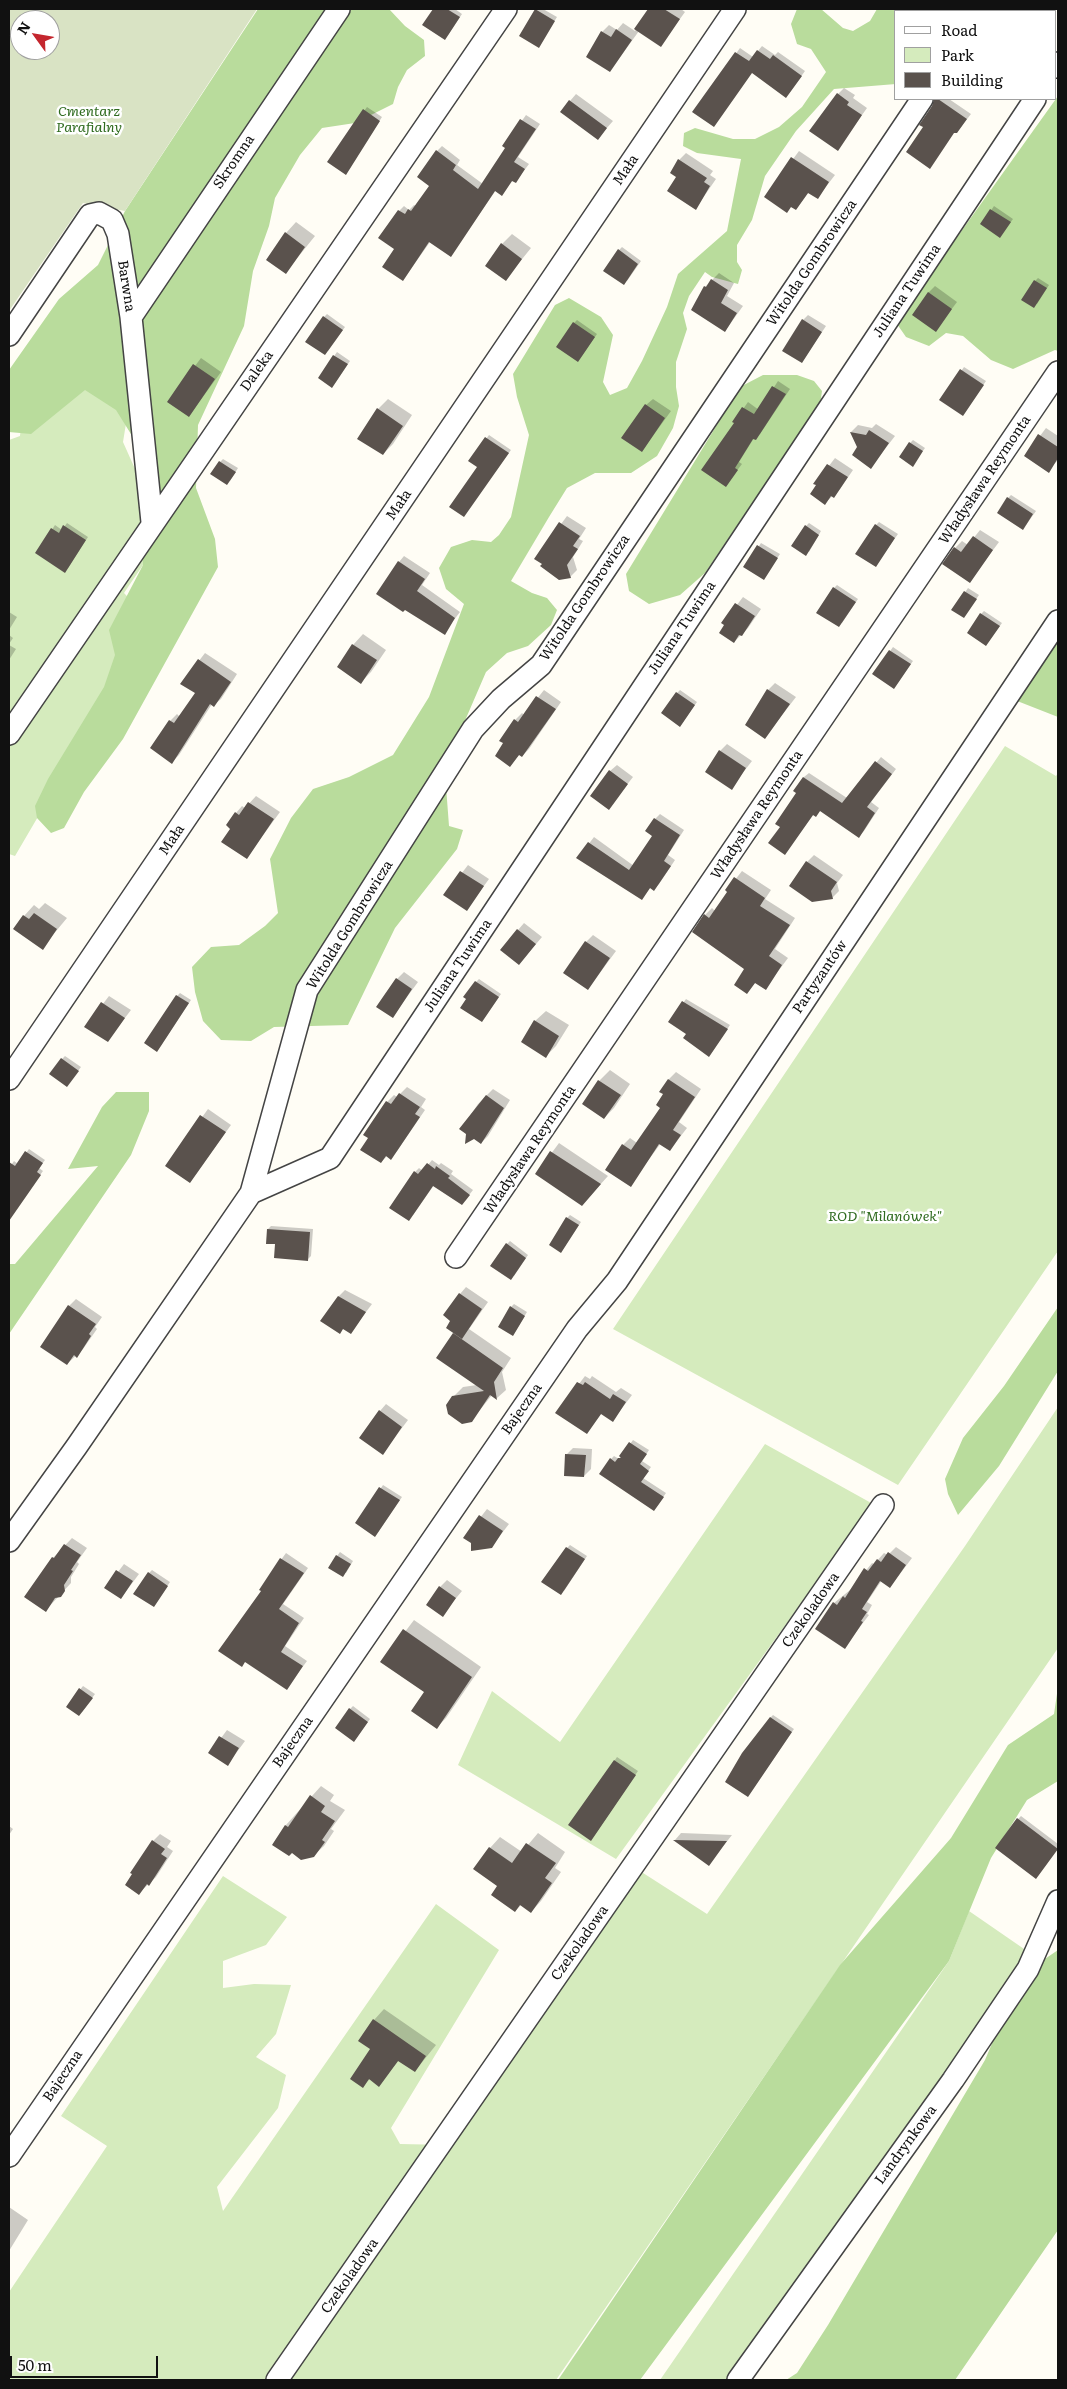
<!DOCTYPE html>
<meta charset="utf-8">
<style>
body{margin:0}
#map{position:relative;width:1067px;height:2389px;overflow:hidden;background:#fffdf5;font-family:Literata,serif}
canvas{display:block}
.frame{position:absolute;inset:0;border:10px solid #111;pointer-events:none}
.legend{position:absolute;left:894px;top:10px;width:162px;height:90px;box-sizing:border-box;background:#fff;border:1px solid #a0a0a0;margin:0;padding:6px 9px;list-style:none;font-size:15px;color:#111}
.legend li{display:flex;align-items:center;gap:10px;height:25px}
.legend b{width:25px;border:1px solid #a0a0a0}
.north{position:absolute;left:10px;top:10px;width:50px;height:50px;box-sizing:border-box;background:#fff;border:1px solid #a0a0a0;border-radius:50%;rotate:302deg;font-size:14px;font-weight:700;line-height:20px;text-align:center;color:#111}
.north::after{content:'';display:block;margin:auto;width:18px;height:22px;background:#c4262e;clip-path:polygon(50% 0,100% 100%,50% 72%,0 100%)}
.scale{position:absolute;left:10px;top:2356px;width:148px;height:22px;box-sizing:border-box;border:2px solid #111;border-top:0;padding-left:6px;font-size:15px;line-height:18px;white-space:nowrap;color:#111;-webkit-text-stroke:4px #fff;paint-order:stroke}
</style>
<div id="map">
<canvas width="1067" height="2389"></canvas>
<div class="frame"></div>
<ul class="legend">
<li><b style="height:6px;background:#fff"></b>Road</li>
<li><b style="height:14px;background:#d5ebbd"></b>Park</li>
<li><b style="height:14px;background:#5a524d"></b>Building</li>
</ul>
<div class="north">N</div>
<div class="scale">50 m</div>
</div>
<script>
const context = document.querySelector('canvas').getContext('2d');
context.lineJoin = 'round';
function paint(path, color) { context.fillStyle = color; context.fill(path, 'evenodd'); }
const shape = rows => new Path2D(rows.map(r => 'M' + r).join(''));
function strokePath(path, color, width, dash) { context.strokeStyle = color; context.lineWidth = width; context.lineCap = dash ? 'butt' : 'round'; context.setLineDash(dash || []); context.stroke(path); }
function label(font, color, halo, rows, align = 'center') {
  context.font = font + ' Literata,serif'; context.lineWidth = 5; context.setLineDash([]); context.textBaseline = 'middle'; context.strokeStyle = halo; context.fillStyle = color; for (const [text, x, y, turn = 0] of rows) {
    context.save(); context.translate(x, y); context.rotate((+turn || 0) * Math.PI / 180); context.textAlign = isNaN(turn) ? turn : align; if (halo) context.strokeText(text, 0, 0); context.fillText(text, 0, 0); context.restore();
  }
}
paint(shape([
 [194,192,130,399,123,442,164,534,124,593,152,622,15,856,9,854,9,440,20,436,22,414],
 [1005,746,1056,776,1058,773,1058,1251,898,1485,613,1329],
 [1058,1407,1058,1648,556,2380,9,2380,9,2292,107,2146,61,2116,223,1876,287,1917,266,1945,223,1961,223,1988,254,1984,291,1985,276,2034,256,2057,286,2075,278,2108,217,2187,223,2211,436,1904,499,1950,391,2128,400,2144,448,2145,640,1871,707,1914,965,1546],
 [765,1444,873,1504,616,1859,458,1765,492,1691,560,1742],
 [969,1911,1027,1951,929,2101,730,2380,660,2380,949,1961]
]), '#d5ebbd');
paint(shape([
 [258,9,389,9,405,26,424,40,425,56,407,70,398,87,393,104,355,123,322,128,300,155,275,198,269,226,253,271,244,326,198,425,196,488,215,539,218,567,123,739,84,792,64,828,51,833,37,818,35,806,48,779,104,687,115,655,109,630,143,565,139,447,116,410,85,390,31,434,9,432,9,370,59,299,98,265,125,211],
 [797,9,821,9,843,28,853,31,870,21,877,9,972,9,971,11,896,11,896,84,834,89,796,131,765,176,752,220,737,245,737,262,742,270,738,284,712,277,705,272,689,296,683,313,687,329,676,362,676,387,679,406,673,428,657,456,631,473,595,473,567,488,549,517,511,581,532,593,547,598,557,610,551,625,528,646,507,653,486,672,451,753,445,773,449,826,463,830,457,849,395,928,348,1025,274,1027,251,1041,221,1040,203,1021,195,992,192,967,211,947,239,945,265,926,278,913,270,859,291,818,313,789,349,777,393,755,429,697,464,604,446,589,439,568,451,547,472,540,491,542,499,535,511,517,529,435,517,397,513,374,555,305,569,298,601,317,613,335,603,382,610,395,627,388,642,361,667,307,678,274,727,231,741,159,697,153,683,146,684,133,695,128,733,139,755,139,779,127,802,107,826,72,811,49,797,44,791,24],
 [1058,96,1058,351,1055,350,1013,369,991,360,963,336,946,333,929,346,906,337,897,324,923,281,950,247],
 [763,375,797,375,814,381,822,391,820,405,816,415,782,459,705,573,680,595,649,604,629,591,626,574,740,387],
 [1058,621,1058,717,1007,697],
 [116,1092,149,1092,149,1111,131,1155,9,1334,9,1264,15,1264,98,1166,68,1169,102,1107],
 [1058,1307,1058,1371,999,1466,958,1515,948,1494,945,1479,963,1438,1004,1386],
 [1058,1687,1058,1781,1027,1800,991,1858,949,1961,640,2380,558,2380,840,1965,951,1838,1008,1745,1054,1714],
 [1058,1950,1058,2230,955,2380,786,2380,797,2373,828,2325,985,2060,1010,2001,1036,1965]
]), '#b9dc9c');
paint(shape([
 [9,9,257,9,125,211,83,203,9,311],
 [20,20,50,20,50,50,20,50]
]), '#d9e3c4');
paint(shape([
 [434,9,455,9,462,14,448,35,424,24],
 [536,9,543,9,557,17,539,46,521,35],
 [649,9,681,9,685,12,661,45,639,31,610,71,602,32,609,25,617,30,623,23,635,31],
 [1034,9,1044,9,1042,11],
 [762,46,775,55,778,52,805,71,790,92,752,72,694,112,740,48,753,57],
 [844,88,855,95,853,98,867,108,838,149,838,94],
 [576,94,613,121,598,138,570,101],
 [935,99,949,99,971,114,957,132,924,127],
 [367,107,382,117,348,170,329,161],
 [526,115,540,124,518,157,529,164,520,176,513,180,502,194,496,190,451,255,430,242,403,280,396,249,399,211,404,206,409,210,414,205,416,206,431,185,437,151,442,146,460,160,457,165,483,184,507,148,504,146],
 [799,151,835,175,818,197,809,192,796,209,765,197],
 [686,153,713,171,710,175,716,179,696,208,677,176,679,160],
 [994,206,1013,219,1000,237,982,224],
 [296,222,315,236,286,272,267,259,286,233],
 [512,234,531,248,506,279,502,244],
 [622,247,641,261,627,281,619,250],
 [719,273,734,283,727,296,743,306,725,331,705,287],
 [1038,278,1049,285,1037,304,1035,281],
 [935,286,957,302,936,330,928,293],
 [327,314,345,327,328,351,324,317],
 [808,315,826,326,802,362,803,320],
 [577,320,597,334,581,357,574,323],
 [337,352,350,361,335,383,319,378],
 [201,358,221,372,189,416,168,402],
 [964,367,986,381,963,415,941,400],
 [778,381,790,389,760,434,754,438,739,462,742,464,726,485,735,423,734,422,748,402,759,410],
 [388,399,412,415,393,444,383,454,378,409],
 [653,399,671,411,642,451,646,405],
 [876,424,895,436,871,467,851,432,858,425,872,428],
 [1046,428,1058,436,1058,460,1048,471,1025,456],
 [489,435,511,450,466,512,479,467,470,461],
 [913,440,925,448,915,462,910,443],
 [835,458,853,470,840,489,825,503,818,485,815,484],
 [223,459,238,468,230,481,220,462],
 [1011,495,1036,511,1026,525,1008,498],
 [567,516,586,528,579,539,583,541,573,557,577,570,570,577,536,558],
 [879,522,898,534,878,562,876,525],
 [67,523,88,537,68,568,37,553,55,525,62,530],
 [809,523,821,531,809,552,806,526],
 [980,530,999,542,970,581,955,548,962,541,968,545],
 [761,543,780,554,766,575,745,567],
 [404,556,430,573,422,585,460,612,444,633,405,608,399,562],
 [837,585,858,599,842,623,834,588],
 [968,588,979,595,966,614,953,610],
 [743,597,761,609,748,628,734,642,723,623],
 [984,611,1002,623,986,645,981,614],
 [9,612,17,617,9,630],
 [363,634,386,650,371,672,361,682,353,645],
 [9,635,13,638,9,644],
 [9,645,16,649,9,660],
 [893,647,913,661,897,684,874,674],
 [205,653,237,674,221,699,214,705,212,704,179,755,172,762,170,721,177,714,180,717,196,693,182,683],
 [775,683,796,697,765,737,768,690],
 [544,690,561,702,529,749,522,756,520,754,510,765,504,743,501,741,515,720,522,713,524,715],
 [680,690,697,702,683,722,677,693],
 [727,744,752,761,731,788,720,751],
 [881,757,896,769,871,802,879,808,864,831,859,836,821,810,816,815,814,814,785,853,798,793,795,791,804,777,809,773,847,798],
 [617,765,633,777,609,808,610,771],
 [256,796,280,812,247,857,232,828,236,813,242,806,245,808],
 [660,814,684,830,668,855,675,860,659,884,654,889,651,887,642,898,578,858,594,837,634,866,654,836,655,819],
 [814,855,843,875,837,883,839,891,832,898,807,862],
 [468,865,489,879,467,909,445,895],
 [742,871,771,890,765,899,795,918,775,949,788,958,765,989,756,982,747,992,746,968,705,915,712,908,715,911,729,891,727,890],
 [45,903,67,918,42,948,24,916,34,905,39,909],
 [524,923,542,937,525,957,518,930],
 [593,935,616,951,588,989,586,942],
 [404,972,418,982,393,1016,397,979],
 [479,979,501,994,485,1017,476,982],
 [180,993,191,1000,160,1047,177,996],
 [109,996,131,1010,108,1040,86,1026],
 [686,999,730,1025,712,1052,670,1021],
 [546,1011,569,1025,556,1046,546,1056,535,1021],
 [65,1056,81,1067,69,1083,62,1059],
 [610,1070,630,1084,614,1108,604,1118,583,1104,599,1081],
 [676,1072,701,1089,679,1122,687,1128,670,1150,661,1143,630,1185,623,1145,630,1138,637,1143,662,1108,669,1079],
 [407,1087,426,1099,421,1107,425,1110,397,1151,390,1158,387,1156,381,1162,370,1138,365,1135,387,1102,394,1095,397,1097],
 [493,1089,510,1100,488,1136,481,1143,461,1129,478,1104],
 [208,1109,231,1125,190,1182,167,1166],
 [559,1143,608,1176,590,1196,536,1174],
 [29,1149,45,1160,39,1168,43,1171,12,1214,9,1211,9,1168,14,1161,18,1164],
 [432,1160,439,1165,441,1163,453,1171,451,1174,473,1190,466,1199,434,1185,413,1215,415,1172,419,1168,423,1171],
 [570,1215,581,1222,561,1252,567,1218],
 [271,1226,313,1229,311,1256,308,1259,276,1243,268,1229],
 [510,1241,528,1255,514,1276,507,1244],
 [466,1287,488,1302,469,1329,511,1358,502,1372,506,1390,497,1398,492,1395,471,1421,453,1397,463,1387,477,1385,454,1334,452,1321,460,1294],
 [345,1290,372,1304,351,1332,338,1297],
 [76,1299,102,1317,95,1327,97,1329,83,1349,67,1364,69,1306],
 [514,1304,527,1312,513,1335,511,1307],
 [585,1376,590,1379,592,1376,616,1392,621,1388,632,1395,613,1420,602,1413,586,1433,557,1413],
 [386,1404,408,1420,383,1453,380,1411],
 [633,1440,649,1450,642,1461,651,1467,643,1478,666,1493,657,1506,601,1474,611,1459,614,1456,619,1459],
 [573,1448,592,1449,591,1469,584,1476,566,1455],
 [383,1485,402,1497,378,1532,357,1523],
 [487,1509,509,1524,492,1546,472,1543,465,1537],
 [72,1538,87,1548,77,1562,79,1564,71,1577,71,1583,46,1610,53,1558],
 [570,1545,587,1556,564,1591,567,1548],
 [896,1547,912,1558,890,1587,882,1580,867,1602,872,1605,867,1614,869,1615,844,1648,834,1603,850,1590,872,1563,874,1564,884,1553,888,1555],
 [340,1552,353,1561,346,1573,329,1567],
 [286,1553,308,1568,283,1604,304,1618,285,1646,307,1661,287,1688,263,1591,260,1589],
 [124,1564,139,1574,121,1598,106,1588],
 [152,1570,170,1582,154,1606,149,1573],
 [447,1580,462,1591,442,1615,440,1587],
 [414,1620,481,1667,446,1718,437,1727,426,1691,382,1662],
 [83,1686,95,1694,82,1712,67,1706],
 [353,1706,370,1719,354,1741,350,1709],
 [773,1715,794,1729,750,1793,770,1718],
 [227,1730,245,1741,228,1764,210,1753],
 [617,1757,638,1771,594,1836,615,1760],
 [321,1786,334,1795,330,1801,345,1810,331,1829,334,1831,324,1846,313,1856,292,1852,273,1844,286,1825],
 [1021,1816,1058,1844,1058,1848,1039,1874,1018,1819],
 [9,1826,13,1829,9,1835],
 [538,1833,565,1852,555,1868,561,1872,541,1901,531,1912,521,1905,515,1911,499,1885,490,1848,500,1837,522,1852],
 [681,1833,732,1835,709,1864,675,1840],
 [160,1834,171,1841,167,1847,173,1851,156,1877,139,1893,153,1841],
 [384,2009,436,2045,415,2071,399,2060,379,2085,370,2079,362,2086,372,2049,374,2020],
 [9,2207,28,2220,9,2251]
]), '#0003');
paint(shape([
 [433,9,447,9,460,17,445,40,422,25],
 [535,9,555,21,539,48,519,36],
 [648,9,664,9,680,19,661,47,634,29],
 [616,29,632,40,610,72,586,57,601,31,611,37],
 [757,50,770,59,773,55,802,76,786,98,752,73,714,127,692,112,735,52,749,61],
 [837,93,849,102,847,105,862,115,838,151,809,131],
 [934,99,938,99,967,119,957,133,954,133,930,169,906,152,923,127,919,125,932,106],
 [569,100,607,128,598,140,560,112],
 [363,109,380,121,346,175,327,162],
 [520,119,536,129,514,162,525,169,516,183,512,181,502,196,495,191,451,257,429,242,403,281,382,267,394,249,378,238,398,210,405,214,408,209,411,211,429,186,417,177,436,150,456,165,453,170,478,189,505,148,502,146],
 [791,157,829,182,818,199,808,193,796,210,791,207,787,213,764,197],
 [678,159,707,178,704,182,710,186,696,210,667,191,676,177,670,173],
 [990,209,1011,222,1000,238,980,224],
 [285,232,305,247,286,274,266,260],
 [501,243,522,259,506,281,485,266],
 [618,249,638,264,624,285,603,271],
 [711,279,728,290,721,303,737,313,725,332,691,310,704,286,706,287],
 [1034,280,1047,288,1034,308,1021,300],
 [928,292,952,309,936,332,912,315],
 [323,316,343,330,325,355,305,342],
 [802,319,822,332,802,363,782,351],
 [573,322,595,337,578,362,556,347],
 [333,355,348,364,332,388,318,378],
 [193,364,215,379,189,417,167,402],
 [960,369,984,385,963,416,939,400],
 [772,386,786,394,756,440,753,439,735,468,738,470,726,487,701,470,734,423,732,422,742,407,754,414],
 [645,404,665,418,642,452,621,438],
 [377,408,403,426,383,455,357,439],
 [869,430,889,443,871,469,852,455,857,447,850,432,866,435],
 [1038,434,1058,447,1058,458,1049,473,1024,456],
 [485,437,509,453,464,517,449,507,477,467,468,461],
 [909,442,923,451,913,467,899,457],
 [219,461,236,472,227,485,210,474],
 [827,464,848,477,834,498,831,496,825,505,810,494,816,485,813,484],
 [1007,497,1033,514,1023,530,997,513],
 [559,522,580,536,573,546,578,549,567,565,571,578,559,580,540,566,542,564,534,559],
 [875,524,895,538,876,567,855,554],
 [63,525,86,540,65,573,35,553,51,528,59,533],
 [805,525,819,535,806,556,791,546],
 [973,536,993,550,970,583,942,564,954,547,961,552],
 [757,545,778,558,764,580,743,567],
 [398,561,425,579,417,591,455,618,445,635,405,610,403,612,376,594],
 [833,587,856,602,839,627,816,613],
 [964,591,977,599,964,618,951,610],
 [735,603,755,616,742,636,739,635,734,643,719,633,724,625,721,623],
 [980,613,1000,626,986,646,967,633],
 [352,644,377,660,361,684,337,667],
 [889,650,911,664,894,689,872,674],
 [198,659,231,682,214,707,210,704,172,764,150,748,169,720,174,723,195,693,180,684],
 [767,689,790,704,765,739,745,725],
 [676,692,695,705,680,727,661,713],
 [536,696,556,709,522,757,519,755,510,767,495,756,503,743,499,741,514,719,518,722],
 [719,750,746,768,732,790,705,772],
 [875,761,892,774,867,807,875,813,859,838,820,811,816,817,813,815,785,855,768,843,780,827,775,824,796,793,793,791,803,777,842,803],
 [609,770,628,784,609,810,590,796],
 [248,802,274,819,247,859,221,842,230,829,226,825,235,812,239,815],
 [654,818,680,835,664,861,671,866,654,891,650,888,642,900,576,858,588,842,629,870,652,836,645,831],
 [806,861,837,882,831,891,833,899,812,902,789,886],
 [460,871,484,886,467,911,443,895],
 [734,877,765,898,760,906,790,925,769,956,782,965,766,990,755,983,747,994,734,985,744,969,692,932,704,914,709,918,727,892,725,890],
 [34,913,57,929,43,950,13,929,23,915,29,919],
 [517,929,536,944,519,965,500,950],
 [585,941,610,958,588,990,563,973],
 [396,978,412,989,393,1018,376,1007],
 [475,981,499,997,482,1022,460,1008,466,999,463,997],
 [176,995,189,1003,157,1052,144,1043],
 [682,1001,728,1029,709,1057,683,1038,686,1034,668,1022],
 [101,1002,125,1018,108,1042,84,1027],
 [534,1020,559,1036,546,1058,521,1042],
 [61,1058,79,1071,67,1087,49,1074],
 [668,1079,695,1097,673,1130,681,1135,670,1151,659,1144,631,1187,605,1170,622,1144,631,1150,660,1108,656,1105,663,1094,659,1092],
 [598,1080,621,1095,604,1119,582,1104],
 [399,1093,420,1107,415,1114,420,1117,391,1160,386,1156,381,1163,360,1150,368,1138,363,1135,386,1101,391,1104],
 [486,1095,504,1108,481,1144,474,1139,465,1144,466,1134,459,1129],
 [200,1115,226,1132,190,1183,165,1166],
 [25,1151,43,1163,37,1172,41,1175,9,1221,9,1162,15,1166],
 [550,1151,601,1184,582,1206,535,1174],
 [427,1163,435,1169,436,1166,450,1176,448,1178,470,1195,462,1205,433,1186,409,1221,389,1208,414,1171,418,1174],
 [566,1217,579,1225,561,1253,549,1245],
 [267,1229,310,1232,308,1261,274,1258,275,1244,266,1244],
 [506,1243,526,1258,511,1280,490,1266],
 [459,1293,482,1309,462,1339,446,1328,450,1321,443,1315],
 [338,1296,366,1312,351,1334,343,1329,340,1334,320,1321],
 [68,1305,96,1324,89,1334,91,1336,77,1358,74,1355,67,1365,40,1347],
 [510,1306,525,1316,513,1336,498,1327],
 [453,1333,503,1368,494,1382,497,1400,490,1395,472,1422,462,1424,448,1414,446,1405,452,1396,484,1391,436,1358],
 [577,1382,583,1385,585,1382,610,1399,613,1394,626,1402,613,1422,601,1414,587,1434,555,1413],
 [379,1410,402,1427,383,1455,359,1438],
 [629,1442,647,1454,640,1464,649,1471,641,1482,664,1497,654,1511,599,1474,610,1458,615,1462,618,1458,621,1458,619,1456],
 [565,1454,586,1455,584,1477,564,1476],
 [379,1487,400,1500,375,1537,355,1523],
 [479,1515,503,1531,492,1548,471,1551,471,1543,463,1538],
 [64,1544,81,1555,71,1570,73,1571,64,1585,65,1591,61,1597,55,1598,46,1612,24,1597,52,1557,54,1558],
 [566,1547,585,1559,561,1595,541,1582],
 [888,1552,906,1565,890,1588,880,1581,862,1609,867,1612,861,1621,863,1622,845,1649,815,1629,833,1602,837,1605,843,1596,845,1598,864,1568,868,1571,877,1559,881,1562],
 [336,1555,351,1564,343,1577,328,1568],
 [280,1558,304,1573,279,1609,299,1623,281,1652,303,1666,287,1690,245,1662,242,1667,218,1651,261,1591,259,1590],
 [116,1570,133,1581,121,1599,104,1588],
 [148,1572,168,1586,154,1607,133,1594],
 [439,1586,456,1598,443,1617,426,1605],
 [403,1629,472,1677,437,1729,411,1711,424,1692,380,1662],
 [79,1688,93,1698,79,1716,66,1707],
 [349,1708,368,1722,354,1742,335,1728],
 [770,1717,792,1732,748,1797,725,1782,742,1753],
 [219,1736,239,1748,228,1766,208,1753],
 [614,1760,636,1775,591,1841,568,1825],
 [310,1795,325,1806,321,1812,335,1821,322,1840,325,1842,314,1857,301,1860,292,1853,289,1856,272,1845,285,1825,288,1827],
 [1017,1818,1058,1849,1036,1879,995,1848],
 [152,1840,165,1849,161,1854,167,1858,149,1886,147,1884,139,1895,125,1885,132,1874,130,1873],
 [673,1840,727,1841,709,1866],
 [526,1843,556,1863,545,1878,552,1883,531,1913,520,1905,515,1912,491,1895,497,1886,473,1869,489,1847,512,1863],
 [373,2019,426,2056,415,2072,398,2061,379,2087,369,2079,363,2088,350,2079,370,2049,358,2041]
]), '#5a524d');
const street = shape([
 [981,11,983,9],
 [1056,67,1058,63],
 [131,317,339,9],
 [9,335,90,215,99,213,112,220,118,234,131,317,152,522],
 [9,734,506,9],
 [9,1079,735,9],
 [251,1193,307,990,473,729,501,699,541,665,922,99],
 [456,1257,1058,372],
 [9,1541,77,1446,251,1193,330,1158,1035,99],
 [9,2156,577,1329,617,1281,1058,621],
 [277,2380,883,1505],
 [738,2380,953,2080,1028,1969,1058,1901]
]);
strokePath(street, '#444', 24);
strokePath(street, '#fff', 21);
label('italic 14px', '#2f6b1f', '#fff', [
 ["Cmentarz",89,112],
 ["Parafialny",89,128],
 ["ROD \"Milanówek\"",885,1217]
]);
label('14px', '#111', '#fff', [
 ["Skromna",234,162,-56],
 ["Mała",626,170,-56],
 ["Witolda Gombrowicza",812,263,-56],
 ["Barwna",126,286,81],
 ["Juliana Tuwima",907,291,-56],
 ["Daleka",257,371,-55],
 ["Władysława Reymonta",985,480,-56],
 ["Mała",399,505,-56],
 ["Witolda Gombrowicza",585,598,-56],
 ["Juliana Tuwima",682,628,-56],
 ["Władysława Reymonta",757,815,-56],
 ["Mała",172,840,-56],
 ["Witolda Gombrowicza",350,925,-58],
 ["Juliana Tuwima",458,966,-56],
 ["Partyzantów",820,977,-56],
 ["Władysława Reymonta",530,1150,-56],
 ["Bajeczna",522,1409,-55],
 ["Czekoladowa",811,1610,-55],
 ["Bajeczna",293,1742,-55],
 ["Czekoladowa",580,1943,-55],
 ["Bajeczna",63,2076,-56],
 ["Landrynkowa",906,2145,-54],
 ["Czekoladowa",350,2276,-55]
]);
</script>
